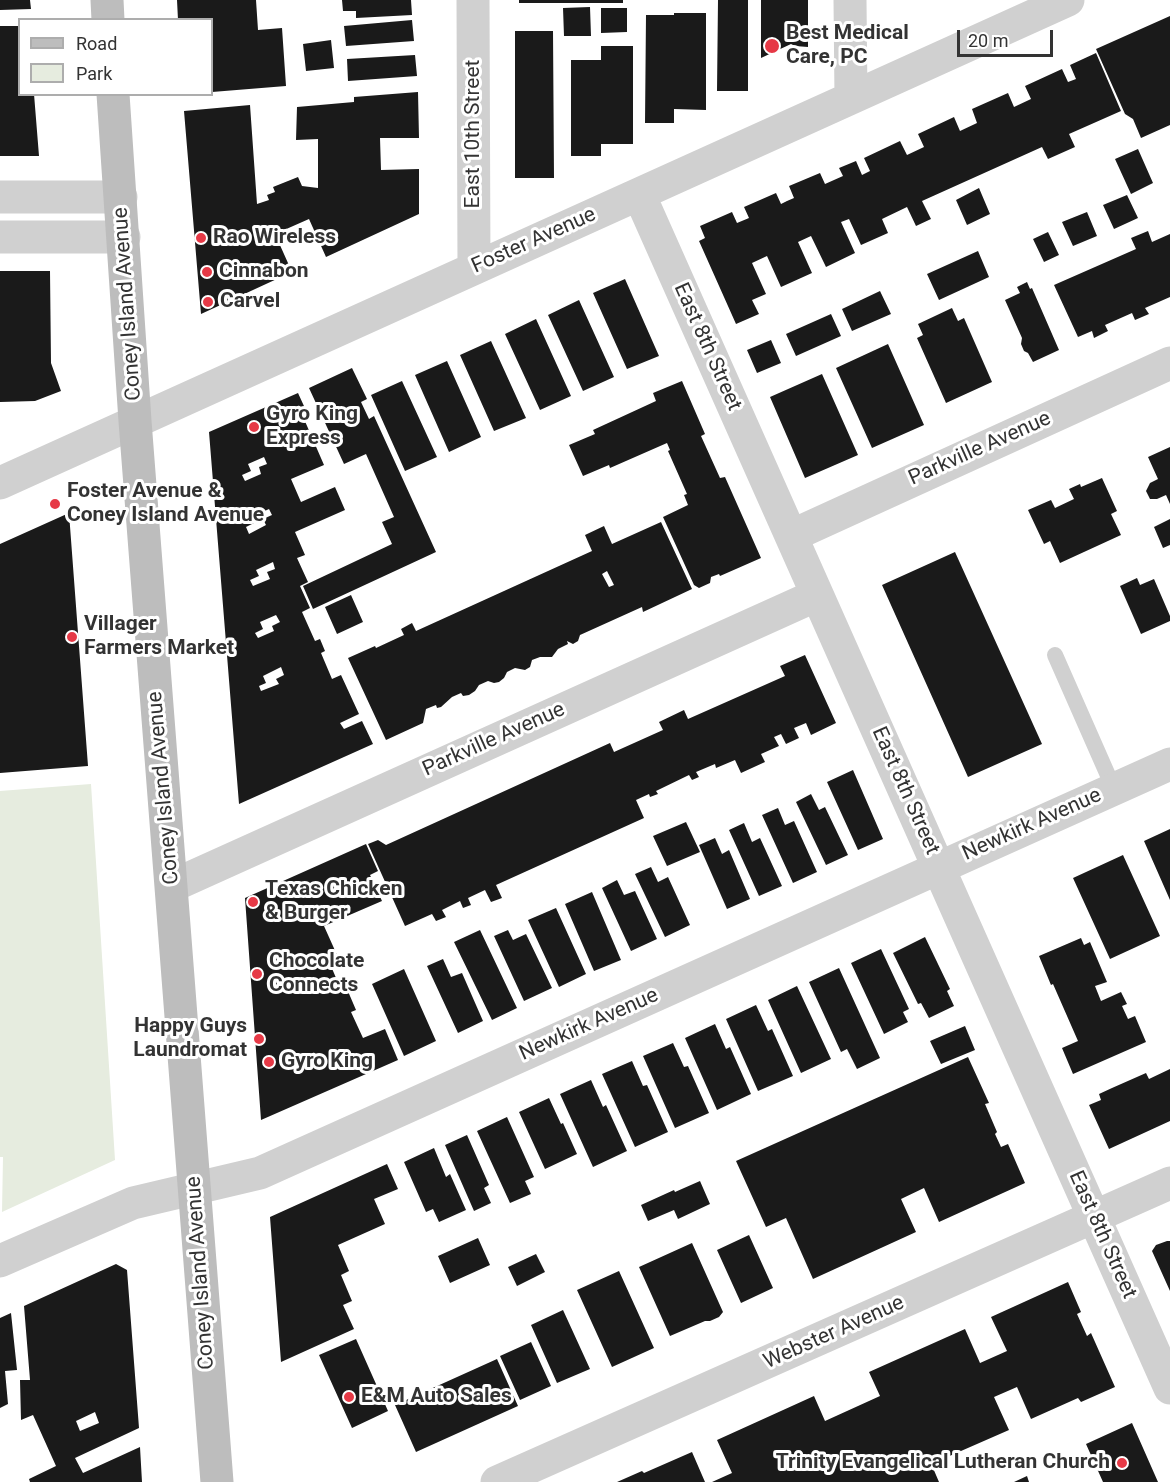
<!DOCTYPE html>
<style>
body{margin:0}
#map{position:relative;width:1170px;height:1482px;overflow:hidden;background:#fff;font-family:Roboto,sans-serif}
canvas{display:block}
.legend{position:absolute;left:18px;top:18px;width:195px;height:78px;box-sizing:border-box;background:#fff;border:2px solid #adadad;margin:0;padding:8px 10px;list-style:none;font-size:18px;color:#333}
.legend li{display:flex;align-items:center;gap:12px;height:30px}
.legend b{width:30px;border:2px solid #adadad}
.scale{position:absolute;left:957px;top:30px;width:96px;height:27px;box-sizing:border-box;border:3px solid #333;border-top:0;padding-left:8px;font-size:18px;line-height:21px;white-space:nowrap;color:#333;-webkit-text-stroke:4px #fff;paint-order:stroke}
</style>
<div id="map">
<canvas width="1170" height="1482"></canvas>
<ul class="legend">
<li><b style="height:8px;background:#bdbdbd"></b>Road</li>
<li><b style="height:16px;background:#e6ecdf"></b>Park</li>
</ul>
<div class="scale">20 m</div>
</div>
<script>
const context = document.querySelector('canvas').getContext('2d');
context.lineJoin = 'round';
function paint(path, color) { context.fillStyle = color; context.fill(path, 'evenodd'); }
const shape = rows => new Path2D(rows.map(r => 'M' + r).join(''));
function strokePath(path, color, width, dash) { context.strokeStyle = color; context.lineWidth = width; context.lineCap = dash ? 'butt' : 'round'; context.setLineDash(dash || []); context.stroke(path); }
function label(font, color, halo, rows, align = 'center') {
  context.font = font + ' Roboto,sans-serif'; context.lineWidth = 6; context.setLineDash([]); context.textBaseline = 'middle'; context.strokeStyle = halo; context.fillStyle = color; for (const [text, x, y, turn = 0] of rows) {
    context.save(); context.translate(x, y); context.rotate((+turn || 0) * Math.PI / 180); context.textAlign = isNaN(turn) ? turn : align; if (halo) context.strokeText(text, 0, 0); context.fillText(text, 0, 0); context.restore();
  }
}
paint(shape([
 [91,784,115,1160,2,1212,3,1157,0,1157,0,791]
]), '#e6ecdf');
paint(shape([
 [0,0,30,0,31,9,0,10],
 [177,0,256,0,258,30,282,28,286,86,212,92,212,20,178,20],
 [342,0,411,0,412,15,356,18,356,11,343,11],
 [519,0,623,0,623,3,519,3],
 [718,0,748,0,748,91,717,91],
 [761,0,808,0,808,47,795,46,791,44,761,58],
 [590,7,591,36,564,36,563,8],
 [601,8,627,8,627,32,601,33],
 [674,13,706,13,706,110,674,109,674,123,645,123,646,15,674,15],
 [1170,16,1170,125,1141,138,1133,119,1125,114,1096,49],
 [412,20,414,41,346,46,344,26],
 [0,26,20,26,20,94,34,94,39,156,0,156],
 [515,31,553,31,554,178,515,178],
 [331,40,334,68,306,71,303,44],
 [601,46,633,46,633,144,601,144,601,156,571,156,571,60,601,60],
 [1096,53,1121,111,1069,134,1075,147,1048,159,1042,147,922,201,931,219,916,226,907,207,882,219,888,233,861,245,849,219,841,222,855,253,826,267,811,236,798,242,812,273,781,287,767,256,752,263,766,294,752,300,759,314,736,324,699,241,705,238,700,226,732,212,737,223,749,218,744,207,776,193,781,204,787,201,794,198,789,186,820,173,825,184,843,176,839,168,856,161,862,175,870,171,864,158,900,141,907,155,924,147,918,134,954,117,960,131,977,123,972,109,1008,93,1014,107,1031,99,1025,86,1062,69,1068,82,1076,79,1070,65],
 [415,55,417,76,348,81,347,59],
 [418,92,419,138,380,138,381,170,419,169,419,214,326,257,309,219,275,234,292,272,201,314,184,111,250,105,257,204,269,200,267,195,275,192,273,187,298,177,302,186,318,188,318,139,296,140,297,107,354,102,354,97],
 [1138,149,1153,183,1131,194,1115,159],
 [979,188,990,214,967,225,956,200],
 [1127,195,1138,218,1114,229,1103,205],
 [1087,212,1097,236,1073,246,1062,222],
 [1148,231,1152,242,1170,234,1170,297,1145,308,1149,314,1135,320,1132,313,1105,325,1108,331,1094,338,1092,331,1078,337,1054,285,1136,249,1131,238],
 [1048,232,1059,255,1044,262,1033,239],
 [978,251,989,277,939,300,927,274],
 [0,271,50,271,51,363,61,391,35,401,0,402],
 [625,279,659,356,627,369,593,293],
 [1027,282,1030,289,1032,288,1059,350,1033,362,1028,353,1024,351,1021,344,1022,338,1005,300,1020,293,1017,287],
 [880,291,891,314,852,331,842,309],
 [579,300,614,377,583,391,548,315],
 [952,308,958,321,964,318,992,382,946,403,917,338,923,335,918,324],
 [831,314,841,336,796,356,786,334],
 [536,319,571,396,540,410,505,334],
 [771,340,781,363,757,373,747,350],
 [491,341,526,418,494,431,460,355],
 [888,344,924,425,872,448,836,368],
 [447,361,481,437,449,452,415,375],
 [352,368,367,399,361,402,369,419,374,416,436,552,313,609,303,586,392,544,382,522,394,517,366,454,344,464,309,388],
 [822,374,858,455,805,478,770,397],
 [402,381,437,457,405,471,371,395],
 [682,381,705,434,701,436,720,478,725,477,761,558,720,576,719,574,711,577,710,583,699,588,694,585,663,517,688,505,684,495,687,494,668,451,670,450,667,443,610,468,609,465,583,476,569,445,595,434,593,430,656,401,653,393],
 [298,393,309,417,304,419,324,465,291,479,301,502,335,487,345,510,295,532,305,555,297,558,308,582,300,586,310,608,302,612,315,641,320,639,325,651,321,653,332,679,341,675,359,714,340,723,344,729,362,721,373,744,239,804,209,432],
 [264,457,267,464,259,467,261,474,245,481,242,475,251,471,248,464],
 [269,509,272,515,263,519,266,525,249,534,246,527,254,523,252,517],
 [273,562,275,569,267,572,270,579,253,586,250,580,259,576,256,570],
 [276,615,280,622,272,626,274,631,258,638,255,633,263,629,260,622],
 [281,667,284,675,276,679,279,684,261,691,259,686,266,683,263,676],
 [1170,447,1170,504,1166,495,1157,499,1150,499,1146,491,1150,483,1158,479,1148,457],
 [1102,478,1117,511,1111,514,1121,535,1060,563,1050,541,1044,544,1028,510,1051,500,1055,508,1074,499,1069,489,1080,484,1081,487],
 [69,513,88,766,0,773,0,544],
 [1170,519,1170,545,1163,548,1154,527],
 [661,522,692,589,643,612,642,607,580,635,578,641,573,644,567,641,568,644,558,649,552,657,540,657,532,660,530,667,525,670,515,668,507,672,504,678,499,682,494,683,488,681,479,685,475,691,469,695,463,696,461,693,452,697,441,707,437,708,436,705,426,709,423,723,386,740,348,658,375,646,376,648,404,635,401,629,412,623,416,631,592,551,585,535,604,526,612,544],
 [607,571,614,585,609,587,602,574],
 [955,552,1042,744,968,777,882,585],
 [1137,578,1140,585,1154,579,1170,616,1170,621,1141,634,1120,586],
 [351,595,363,622,337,634,325,607],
 [805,655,836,723,811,735,806,723,794,728,799,738,786,744,781,734,774,737,779,746,761,754,765,762,741,773,735,760,716,768,715,764,696,772,699,777,692,780,689,775,656,791,658,794,650,797,649,794,636,800,644,818,496,885,502,898,491,902,485,890,468,898,471,905,463,908,460,901,442,910,446,917,436,921,432,914,405,926,368,844,378,840,386,845,610,743,614,752,663,730,659,722,684,710,688,719,785,676,780,666],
 [853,770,883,839,858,850,827,782],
 [811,794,819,810,825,807,848,855,826,865,796,802],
 [778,808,785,825,794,821,817,872,793,883,762,815],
 [686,822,700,852,667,866,653,836],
 [744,823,752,842,760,838,782,886,759,896,729,830],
 [1170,829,1170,900,1144,841],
 [715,838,722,854,729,850,750,899,727,909,699,845],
 [366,844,378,871,370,875,382,901,324,926,337,955,328,959,339,985,344,982,356,1010,351,1012,363,1038,385,1029,398,1060,261,1120,245,898],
 [1123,855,1160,936,1110,959,1073,878],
 [651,867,658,882,668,877,690,925,665,937,635,874],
 [617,880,624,895,635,891,657,939,631,951,602,888],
 [592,892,621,960,594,971,565,904],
 [556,908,586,974,559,987,528,920],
 [480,930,517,1008,492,1020,454,942],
 [508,930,513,940,526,934,552,988,524,1001,494,936],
 [925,937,950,989,947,991,954,1006,929,1018,921,1003,918,1004,893,953],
 [1081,938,1084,945,1090,942,1107,982,1095,986,1101,1001,1121,992,1127,1004,1122,1006,1128,1019,1135,1016,1146,1042,1073,1074,1062,1048,1078,1041,1053,984,1051,985,1039,956],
 [881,949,909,1009,903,1012,908,1022,884,1034,851,963],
 [443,959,451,977,462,973,483,1021,458,1033,427,966],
 [839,968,880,1058,857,1069,847,1049,841,1052,809,982],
 [404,969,436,1041,404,1056,372,984],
 [797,986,831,1059,801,1073,768,1000],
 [756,1005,768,1031,772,1029,793,1076,758,1091,726,1019],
 [715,1024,726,1049,730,1047,751,1094,717,1110,685,1038],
 [965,1026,975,1050,941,1064,930,1041],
 [673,1043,684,1067,688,1066,709,1113,675,1128,643,1056],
 [968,1057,989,1103,985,1104,997,1132,995,1134,1001,1147,1008,1144,1025,1183,939,1222,924,1188,901,1199,916,1232,813,1279,786,1218,766,1227,736,1161],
 [632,1061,643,1086,647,1085,668,1132,635,1147,602,1074],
 [1170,1069,1170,1121,1109,1149,1089,1105,1101,1100,1099,1094,1112,1088,1146,1073,1149,1079],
 [591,1080,603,1107,606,1105,627,1151,593,1167,560,1094],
 [549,1098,561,1124,563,1123,577,1154,545,1169,519,1112],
 [507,1117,534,1177,525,1181,531,1194,510,1203,477,1131],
 [467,1135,489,1185,484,1188,491,1203,474,1211,445,1145],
 [434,1148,446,1177,450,1174,466,1210,439,1222,433,1209,426,1212,404,1162],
 [387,1164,398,1189,374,1199,385,1224,338,1245,349,1271,341,1275,352,1301,343,1305,354,1329,281,1362,270,1217],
 [700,1181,710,1204,678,1219,674,1210,648,1221,641,1205,674,1190,675,1192],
 [749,1235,773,1288,741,1303,717,1250],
 [478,1238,490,1265,450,1283,438,1256],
 [1167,1241,1170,1241,1170,1291,1152,1251,1156,1245],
 [692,1243,723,1312,719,1317,710,1321,705,1321,670,1336,639,1267],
 [536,1254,545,1272,517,1286,508,1267],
 [116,1264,127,1270,139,1428,75,1458,83,1473,140,1447,142,1482,30,1482,29,1479,56,1466,33,1415,21,1420,20,1380,30,1380,24,1306],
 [95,1412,99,1423,80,1431,76,1421],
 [619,1271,654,1348,612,1367,577,1290],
 [1068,1282,1081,1312,1077,1314,1087,1336,1091,1333,1115,1387,1081,1402,1078,1398,1031,1419,1017,1387,994,1397,1009,1430,945,1458,946,1462,933,1468,939,1482,712,1482,732,1473,717,1440,814,1396,825,1421,880,1396,869,1372,965,1329,980,1363,1007,1351,991,1317],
 [563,1310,590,1369,557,1383,531,1325],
 [11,1313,17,1370,5,1371,8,1404,0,1408,0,1318],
 [356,1339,388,1411,352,1428,319,1355],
 [531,1342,551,1386,520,1400,500,1356],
 [497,1359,518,1406,416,1452,395,1405],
 [1132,1423,1158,1482,1103,1482,1086,1444],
 [692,1452,705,1482,617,1482,642,1471,644,1473],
 [1027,1476,1029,1482,1014,1482]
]), '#1a1a1a');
strokePath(shape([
 [1055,655,1114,789]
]), '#d0d0d0', 16);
strokePath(shape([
 [473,0,474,268],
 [850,0,851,98],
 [639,194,1170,1388],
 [0,197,121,197],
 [0,237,124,237],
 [0,483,1068,0],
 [791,536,1170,363],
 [172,886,817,595],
 [0,1261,133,1203,260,1173,1170,764],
 [497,1482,1170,1183]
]), '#d0d0d0', 33);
strokePath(shape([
 [107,0,108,20],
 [113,94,135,421,217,1482]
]), '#bdbdbd', 33);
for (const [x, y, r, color] of [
 [772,46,8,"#e63946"],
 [201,238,6,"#e63946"],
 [207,272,6,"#e63946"],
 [208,302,6,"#e63946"],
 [254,427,6,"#e63946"],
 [55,504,6,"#e63946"],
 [72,637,6,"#e63946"],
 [253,902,6,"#e63946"],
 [257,974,6,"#e63946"],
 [259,1039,6,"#e63946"],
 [269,1062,6,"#e63946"],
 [349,1397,6,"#e63946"],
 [1122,1463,6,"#e63946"]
]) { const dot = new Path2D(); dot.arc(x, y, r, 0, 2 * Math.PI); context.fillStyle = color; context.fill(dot); strokePath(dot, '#fff', 2); }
label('bold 21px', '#333', '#fff', [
 ["Best Medical",786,34],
 ["Care, PC",786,58],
 ["Rao Wireless",213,238],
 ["Cinnabon",219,272],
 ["Carvel",220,302],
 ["Gyro King",266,415],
 ["Express",266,439],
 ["Foster Avenue &",67,492],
 ["Coney Island Avenue",67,516],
 ["Villager",84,625],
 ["Farmers Market",84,649],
 ["Texas Chicken",265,890],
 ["& Burger",265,914],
 ["Chocolate",269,962],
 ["Connects",269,986],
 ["Happy Guys",247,1027,"right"],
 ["Laundromat",247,1051,"right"],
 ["Gyro King",281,1062],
 ["E&M Auto Sales",361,1397],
 ["Trinity Evangelical Lutheran Church",1110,1463,"right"]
], 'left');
label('21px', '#333', '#fff', [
 ["East 10th Street",474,134,-90],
 ["Foster Avenue",534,241,-24],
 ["Coney Island Avenue",128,304,-94],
 ["East 8th Street",707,347,66],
 ["Parkville Avenue",980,449,-24],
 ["Parkville Avenue",494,740,-24],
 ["Coney Island Avenue",164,788,-95],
 ["East 8th Street",905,791,66],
 ["Newkirk Avenue",1032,825,-24],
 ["Newkirk Avenue",589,1025,-24],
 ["East 8th Street",1102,1235,66],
 ["Coney Island Avenue",201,1273,-94],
 ["Webster Avenue",834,1333,-24]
]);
</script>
